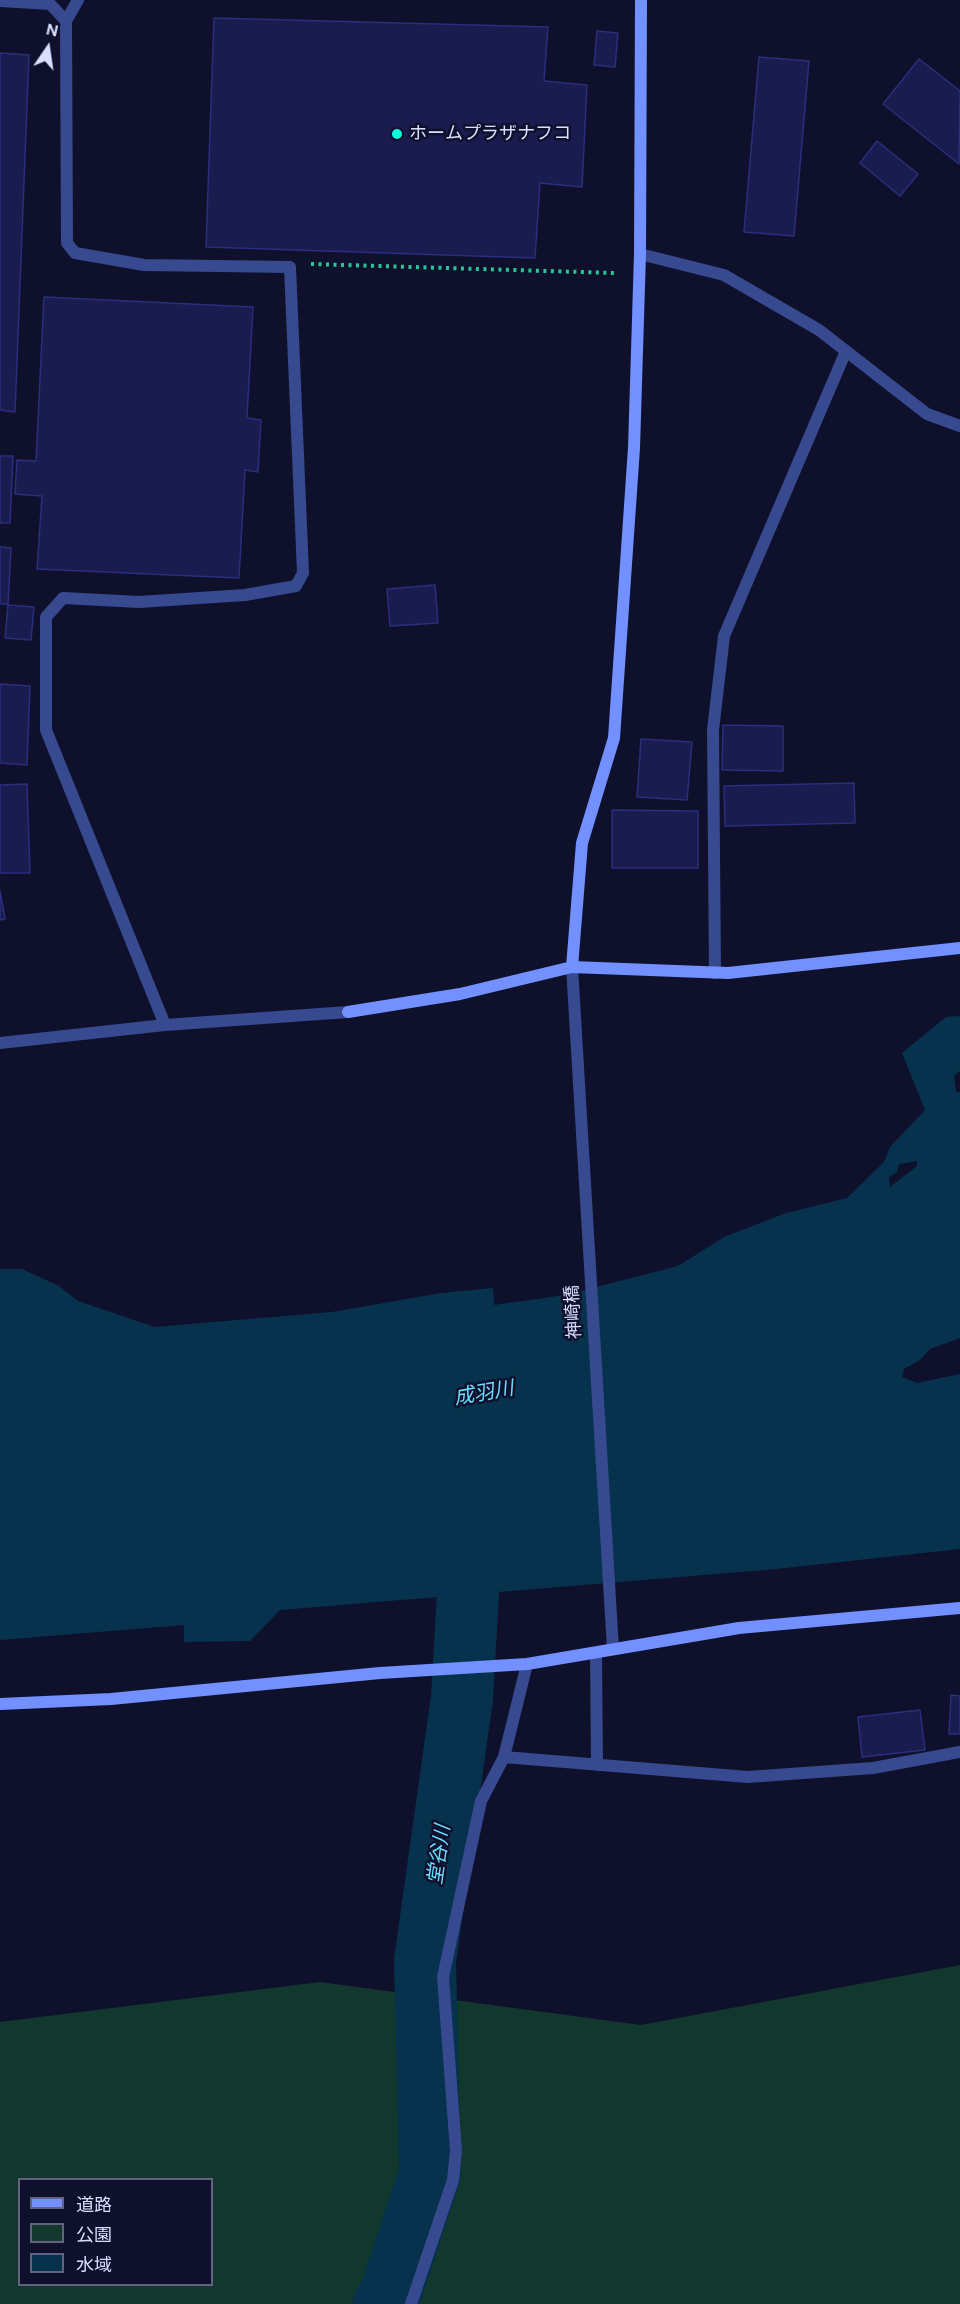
<!DOCTYPE html>
<meta charset="utf-8">
<style>
body{margin:0}
#map{position:relative;width:960px;height:2304px;overflow:hidden;background:#0f112c;font-family:"DM Sans","Noto Sans JP",sans-serif}
canvas{display:block}
.legend{position:absolute;left:18px;top:2178px;width:195px;height:108px;box-sizing:border-box;background:#0f112c;border:2px solid #616380;margin:0;padding:8px 10px;list-style:none;font-size:18px;color:#dbdfff}
.legend li{display:flex;align-items:center;gap:12px;height:30px}
.legend b{width:30px;border:2px solid #616380}
.north{position:absolute;left:18px;top:18px;width:60px;height:60px;-webkit-text-stroke:4px #0f112c;paint-order:stroke;rotate:13deg;font-size:16px;font-weight:700;line-height:24px;text-align:center;color:#dbdfff}
.north::after{content:'';display:block;margin:auto;width:21px;height:27px;background:#dbdfff;clip-path:polygon(50% 0,100% 100%,50% 72%,0 100%)}
</style>
<div id="map">
<canvas width="960" height="2304"></canvas>
<ul class="legend">
<li><b style="height:8px;background:#7290ff"></b>道路</li>
<li><b style="height:16px;background:#12372d"></b>公園</li>
<li><b style="height:16px;background:#07324e"></b>水域</li>
</ul>
<div class="north">N</div>
</div>
<script>
const context = document.querySelector('canvas').getContext('2d');
context.lineJoin = 'round';
function paint(path, color) { context.fillStyle = color; context.fill(path, 'evenodd'); }
const shape = rows => new Path2D(rows.map(r => 'M' + r).join(''));
function strokePath(path, color, width, dash) { context.strokeStyle = color; context.lineWidth = width; context.lineCap = dash ? 'butt' : 'round'; context.setLineDash(dash || []); context.stroke(path); }
function label(font, color, halo, rows, align = 'center') {
  context.font = font + ' "DM Sans","Noto Sans JP",sans-serif'; context.lineWidth = 5; context.setLineDash([]); context.textBaseline = 'middle'; context.strokeStyle = halo; context.fillStyle = color; for (const [text, x, y, turn = 0] of rows) {
    context.save(); context.translate(x, y); context.rotate((+turn || 0) * Math.PI / 180); context.textAlign = isNaN(turn) ? turn : align; if (halo) context.strokeText(text, 0, 0); context.fillText(text, 0, 0); context.restore();
  }
}
paint(shape([
 [960,1965,960,2304,0,2304,0,2022,320,1982,641,2025],
 [20,2180,212,2180,212,2284,20,2284]
]), '#12372d');
paint(shape([
 [960,1016,960,1071,954,1076,956,1092,960,1092,960,1338,930,1349,920,1360,904,1369,902,1377,917,1383,960,1374,960,1549,776,1569,280,1610,250,1641,184,1642,184,1625,0,1640,0,1269,22,1269,59,1286,78,1301,155,1327,332,1312,441,1293,493,1288,494,1305,565,1295,678,1266,724,1237,786,1213,847,1198,884,1162,890,1147,925,1110,902,1053,946,1017],
 [917,1161,917,1166,890,1187,889,1177,897,1172,899,1164]
]), '#07324e');
strokePath(shape([
 [384,2304,391,2292,430,2173,425,1961,462,1698,468,1593,457,1510]
]), '#07324e', 62);
const building = shape([
 [214,18,548,27,544,81,587,85,582,187,540,183,535,258,206,247,214,18],
 [597,31,618,33,615,67,594,65,597,31],
 [0,53,29,55,15,412,0,410,0,53],
 [759,57,809,61,794,236,744,232,759,57],
 [919,59,960,91,959,164,883,104,919,59],
 [877,141,918,174,900,196,860,163,877,141],
 [44,297,253,307,247,418,261,420,258,472,245,470,239,578,37,569,42,496,15,494,17,460,36,461,44,297],
 [0,456,13,456,10,523,0,523,0,456],
 [0,547,11,548,8,604,0,604,0,547],
 [435,585,438,623,390,626,387,589,435,585],
 [8,605,34,607,31,640,5,638,8,605],
 [0,684,30,686,27,765,0,763,0,684],
 [723,725,783,726,783,771,722,770,723,725],
 [641,739,692,742,687,800,637,797,641,739],
 [854,783,855,823,725,826,724,786,854,783],
 [27,784,30,873,0,873,0,785,27,784],
 [612,810,698,811,698,868,612,868,612,810],
 [0,891,5,919,0,920,0,891],
 [951,1695,960,1696,960,1734,949,1734,951,1695],
 [920,1710,925,1750,862,1757,858,1717,920,1710]
]);
paint(building, '#1a1c4f');
strokePath(building, '#2a2e7d', 1.5);
strokePath(shape([
 [311,264,615,273]
]), '#27c696', 4, [3, 4.5]);
strokePath(shape([
 [78,0,66,21,67,243,75,253,144,265,290,267,303,573,296,586,245,595,139,602,63,598,46,617,46,730,165,1025],
 [0,1,50,4,66,21],
 [640,254,724,275,819,330,927,414,960,426],
 [572,967,613,1649],
 [715,973,713,730,724,636,846,351],
 [0,1043,165,1025,348,1012],
 [596,1654,597,1765],
 [504,1757,748,1777,873,1768,960,1752],
 [411,2304,453,2180,456,2151,443,1977,481,1801,504,1757,527,1664]
]), '#37498f', 12);
strokePath(shape([
 [572,967,582,843,614,738,634,448,640,254,641,0],
 [348,1012,460,994,572,967,728,973,960,948],
 [0,1704,111,1699,380,1673,527,1664,739,1628,960,1608]
]), '#7290ff', 12);
for (const [x, y, r, color] of [
 [397,134,6,"#07ffdb"]
]) { const dot = new Path2D(); dot.arc(x, y, r, 0, 2 * Math.PI); context.fillStyle = color; context.fill(dot); strokePath(dot, '#0f112c', 2); }
label('18px', '#dbdfff', '#0f112c', [
 ["ホームプラザナフコ",409,134]
], 'left');
label('18px', '#dbdfff', '#0f112c', [
 ["神崎橋",574,1312,-93]
]);
label('italic 20px', '#69deff', '#0f112c', [
 ["成羽川",484,1394,-10],
 ["堂谷川",440,1855,-82]
]);
</script>
